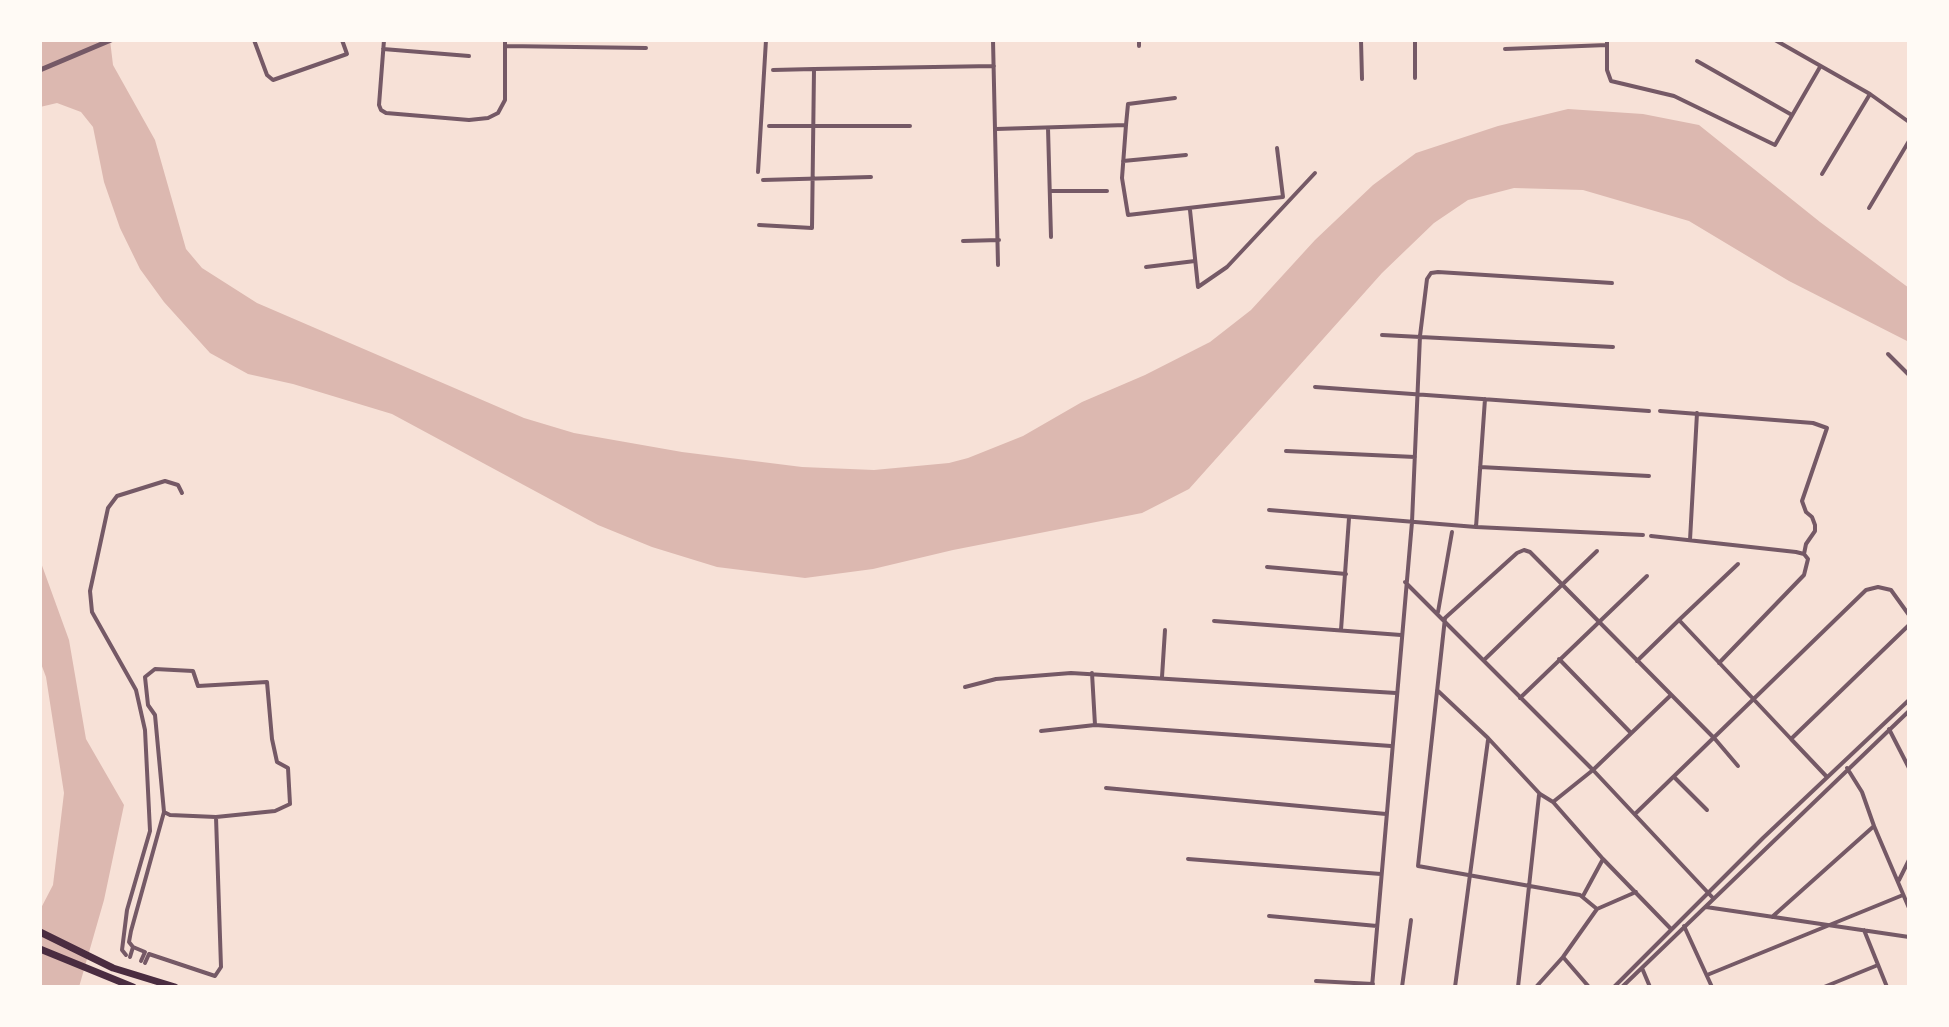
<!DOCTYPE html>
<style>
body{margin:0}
#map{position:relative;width:1949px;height:1027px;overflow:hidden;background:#f7e1d7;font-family:"Work Sans",sans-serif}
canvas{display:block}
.frame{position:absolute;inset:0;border:42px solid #fffaf5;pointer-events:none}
</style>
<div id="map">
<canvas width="1949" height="1027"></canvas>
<div class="frame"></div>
</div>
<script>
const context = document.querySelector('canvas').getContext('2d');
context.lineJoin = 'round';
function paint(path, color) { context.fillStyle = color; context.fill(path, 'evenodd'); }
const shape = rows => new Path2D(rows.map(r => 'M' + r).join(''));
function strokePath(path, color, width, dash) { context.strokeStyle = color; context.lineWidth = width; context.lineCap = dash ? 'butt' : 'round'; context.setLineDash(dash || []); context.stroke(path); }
paint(shape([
 [40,40,110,40,113,65,155,140,186,249,202,268,257,303,524,418,574,433,682,452,802,467,874,470,949,463,968,458,1023,436,1082,402,1145,375,1210,342,1251,310,1315,240,1373,185,1416,153,1498,126,1568,109,1643,114,1699,125,1820,222,1909,288,1909,342,1789,281,1689,221,1583,190,1514,188,1468,200,1434,223,1382,273,1189,489,1142,513,953,550,873,569,805,578,717,567,652,547,598,525,392,414,293,384,248,374,210,353,164,302,140,269,120,228,104,182,93,127,81,112,57,103,40,107],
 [40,560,69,640,86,739,124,805,104,900,79,987,40,987,40,910,53,885,64,793,46,677,40,661]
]), '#dcb8b0');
strokePath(shape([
 [254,40,267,75,273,80,347,54,342,40],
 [384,40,379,105,381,110,386,113,469,120,488,118,498,113,505,100,505,40],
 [993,40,998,265],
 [1139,40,1139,46],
 [1361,40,1362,79],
 [1607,40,1607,70,1611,81,1674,96,1775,145,1820,67],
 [1775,40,1870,94,1909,122],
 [505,46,646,48],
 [383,49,469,56],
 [1505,49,1607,45],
 [1697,61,1792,115],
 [773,70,814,69],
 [1415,78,1415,40],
 [1126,125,1128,104,1175,98],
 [769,126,910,126],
 [1048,128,1051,237],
 [996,129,1126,125,1122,178,1128,215,1283,197],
 [1277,148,1283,197],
 [1123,161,1186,155],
 [758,172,766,40],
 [1822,174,1870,94],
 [763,180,871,177],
 [1051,191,1107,191],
 [1869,208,1909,141],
 [1190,210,1198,287,1227,267,1315,173],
 [759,225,812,228,814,69,994,66],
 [963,241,999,240],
 [1146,267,1195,261],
 [1382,335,1613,347],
 [1888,354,1909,375],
 [1315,387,1649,411],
 [1660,411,1813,423,1827,428,1802,501,1806,512,1812,517,1815,525,1815,531,1806,544,1804,554],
 [1286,451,1415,457],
 [1480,467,1649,476],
 [1269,510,1476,527,1643,535],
 [1476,527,1485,399],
 [1651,536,1796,552,1804,554,1808,559,1804,575,1719,663],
 [1690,540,1697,413],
 [1267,567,1346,574],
 [1405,582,1593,770,1713,898],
 [1438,612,1452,532],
 [1679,620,1738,564],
 [1214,621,1401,635],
 [1341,630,1349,518],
 [1559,659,1631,733],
 [1484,660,1597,551],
 [1637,661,1679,620,1791,739],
 [1092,673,1095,725],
 [1162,677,1165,630],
 [965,687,996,679,1071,673,1396,693],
 [1437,690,1488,738,1540,794,1553,802,1593,770,1671,695],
 [1520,698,1647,576],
 [1889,729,1909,768],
 [1041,731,1095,725,1391,746],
 [1847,768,1862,792,1874,826],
 [1674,777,1707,810],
 [1827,777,1791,739,1909,625],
 [1106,788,1386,814],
 [1553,802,1603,859,1671,929],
 [1635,814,1866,590,1878,587,1891,590,1909,615],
 [1188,859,1381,874],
 [1899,880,1909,860],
 [1583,896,1603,859],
 [1706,907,1909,937],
 [1597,909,1580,895,1418,866,1445,618,1517,553,1524,550,1530,552,1715,739,1738,766],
 [1269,916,1377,926],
 [1772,917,1874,826,1909,908],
 [1684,926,1712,987],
 [1864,930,1887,987],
 [133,947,145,952,141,961],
 [126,955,122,950,127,910,150,831,145,730,136,690,92,612,90,591,108,508,117,496,165,481,178,485,182,493],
 [130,957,133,947,129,942,131,931,164,812,170,815,216,817,275,811,290,804,288,768,277,762,272,739,267,682,198,686,193,671,155,669,145,677,148,705,155,715,164,812],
 [1563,957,1589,987],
 [145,963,149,954,215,976,221,967,216,817],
 [1642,968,1650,987],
 [1707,975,1903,895],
 [1316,981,1373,984],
 [1372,987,1412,522,1420,336,1427,279,1431,273,1438,272,1612,283],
 [1402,987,1411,920],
 [1455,987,1488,740],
 [1518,987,1539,795],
 [1536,987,1563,957,1597,909,1636,892],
 [1614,987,1763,838,1909,700],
 [1622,987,1909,711],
 [1824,987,1878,965]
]), '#755966', 4);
strokePath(shape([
 [40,70,111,40]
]), '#755966', 5);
strokePath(shape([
 [40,932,113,968,175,987],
 [40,949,133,987]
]), '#4a2c40', 7);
</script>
